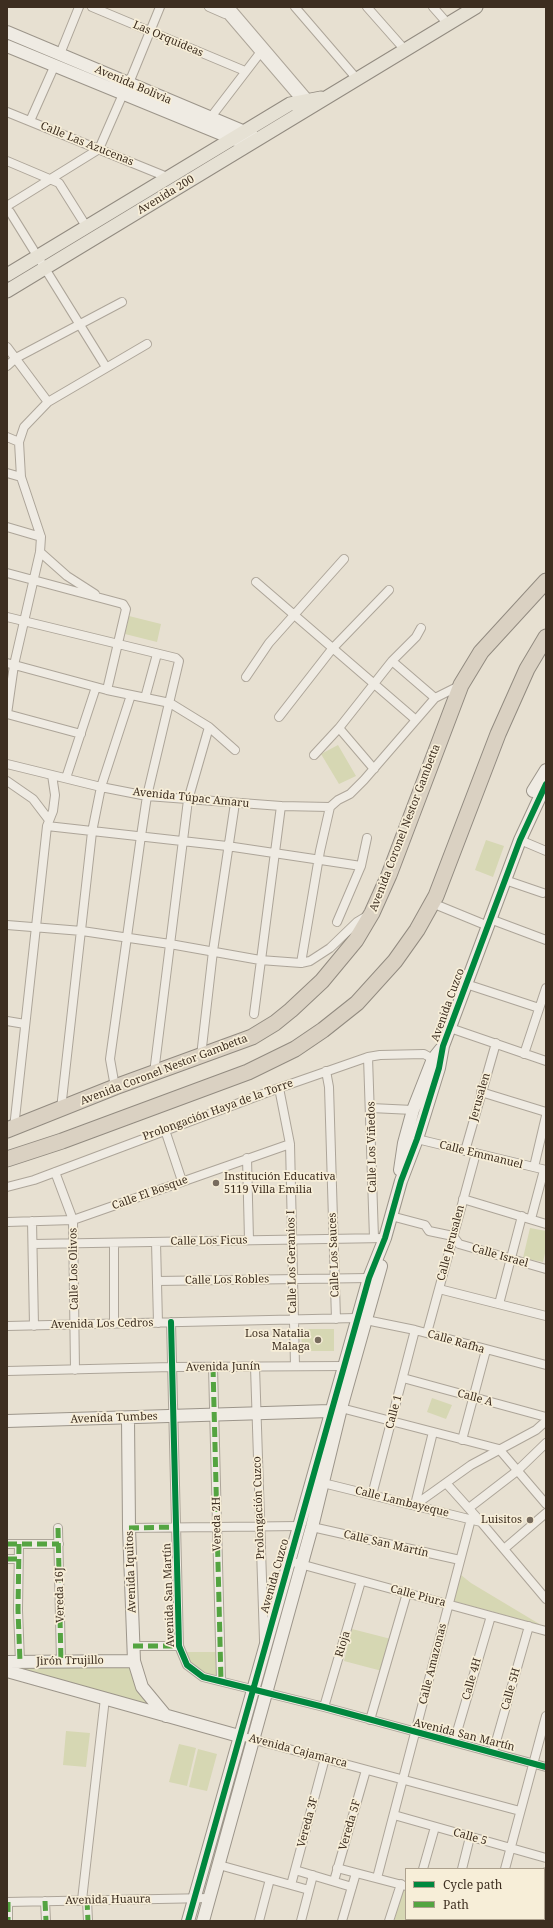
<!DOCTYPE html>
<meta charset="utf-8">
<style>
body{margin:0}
#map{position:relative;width:553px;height:1928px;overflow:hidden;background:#e7e0d1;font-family:"Noto Serif",serif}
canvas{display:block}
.frame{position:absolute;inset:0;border:8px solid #3d2e20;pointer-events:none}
.legend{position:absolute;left:405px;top:1868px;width:140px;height:52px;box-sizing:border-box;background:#f7eed8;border:1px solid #ada18e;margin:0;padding:5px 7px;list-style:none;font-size:12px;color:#3d2e20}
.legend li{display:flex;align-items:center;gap:8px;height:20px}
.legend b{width:20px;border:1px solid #ada18e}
</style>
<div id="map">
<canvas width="553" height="1928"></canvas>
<div class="frame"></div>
<ul class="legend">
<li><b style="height:5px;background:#00873e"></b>Cycle path</li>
<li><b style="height:5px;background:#54a441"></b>Path</li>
</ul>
</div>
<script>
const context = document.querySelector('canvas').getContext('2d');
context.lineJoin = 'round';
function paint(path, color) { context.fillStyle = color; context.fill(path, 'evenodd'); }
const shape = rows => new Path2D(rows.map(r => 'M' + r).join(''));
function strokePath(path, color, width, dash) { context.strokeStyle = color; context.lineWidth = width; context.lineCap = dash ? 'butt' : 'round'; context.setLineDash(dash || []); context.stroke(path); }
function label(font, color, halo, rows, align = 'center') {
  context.font = font + ' "Noto Serif",serif'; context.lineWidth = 3.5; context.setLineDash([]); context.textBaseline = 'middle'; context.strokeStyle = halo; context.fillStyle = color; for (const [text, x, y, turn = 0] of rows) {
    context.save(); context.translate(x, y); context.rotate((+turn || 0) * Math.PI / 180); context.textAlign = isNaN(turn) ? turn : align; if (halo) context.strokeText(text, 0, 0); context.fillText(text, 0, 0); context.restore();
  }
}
paint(shape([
 [129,616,161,624,157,642,125,634],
 [338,745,356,776,339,784,321,754],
 [486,840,504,846,493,877,475,870],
 [530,1228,546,1231,546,1249,543,1262,523,1258],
 [301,1329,334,1329,334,1351,302,1351],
 [432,1398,452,1405,446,1419,427,1412],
 [461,1575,471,1583,541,1625,453,1601],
 [352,1629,391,1639,382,1671,344,1661],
 [184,1652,218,1652,219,1678,206,1675,191,1667],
 [128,1662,150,1702,147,1705,7,1668],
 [66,1731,90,1733,86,1767,63,1765],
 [179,1744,196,1748,187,1786,169,1782],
 [198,1749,217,1754,207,1791,189,1787],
 [403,1889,406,1890,406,1919,446,1919,445,1921,394,1921]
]), '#d6d7b3');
const street = shape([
 [92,7,245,71],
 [209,7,225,14],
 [221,7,304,104],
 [230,7,311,102],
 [295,7,357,79],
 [367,7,405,50],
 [433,7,448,24],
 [60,54,79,7],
 [129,83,160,7],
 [7,112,167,177],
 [211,117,260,53],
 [30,121,54,67],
 [7,161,59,183,86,226],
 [7,206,99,149,123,94],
 [7,210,10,212,106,367],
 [7,347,48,402],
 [7,366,16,358,122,302],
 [7,437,19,442],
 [7,473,21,477],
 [7,527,41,537],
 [40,552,67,576,95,594],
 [7,573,123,604,126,609,107,690],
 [256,582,416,720],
 [7,617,176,658,179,661,147,796,141,836,110,1059,115,1087],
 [392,661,435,698],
 [7,663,107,690,170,703,209,727,235,750],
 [246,677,269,643,344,559],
 [145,698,157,654],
 [7,714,14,665,40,552,41,537,21,477,19,442,24,427,48,402,147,344],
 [7,714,81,734],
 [279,717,332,649,389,590],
 [339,728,374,769],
 [314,755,339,728,392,661,416,637,421,628],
 [7,764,101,787,147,796,281,806,330,807],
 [66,778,96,687],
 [7,781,33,799,49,820],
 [47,826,227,846,361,866],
 [520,840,546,851],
 [505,880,543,893],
 [432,903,488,926],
 [490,919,546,940],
 [337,922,361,866,367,838],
 [7,925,82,931,170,944,260,960,301,963,310,961,330,948,357,922,367,916],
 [301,963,320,851,330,807,338,800,350,794,364,780,435,698,461,685],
 [466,984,539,1008],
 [254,1014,281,806],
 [7,1021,25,1024],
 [450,1028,546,1061],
 [524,1054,546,988],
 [201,1056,213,951,235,803],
 [368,1057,374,1238],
 [326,1071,329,1087,336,1319],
 [154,1073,188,800,209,727],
 [279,1088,290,1144,295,1366],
 [481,1092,546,1112],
 [371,1108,413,1110],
 [61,1109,92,832,101,787,131,695],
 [14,1128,47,826,53,811,55,795,52,775],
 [165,1130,182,1181],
 [417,1139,546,1170],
 [465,1151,496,1043],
 [247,1158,249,1240],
 [534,1167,546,1116],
 [55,1172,73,1220,75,1370],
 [7,1187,34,1180,279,1088,368,1057,380,1055,424,1054,433,1059],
 [463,1199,546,1224],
 [391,1216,425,1225,429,1231,453,1236,459,1244,546,1269],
 [531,1219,544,1170],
 [32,1221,34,1326],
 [7,1222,73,1220,290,1144],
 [156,1242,158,1323],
 [114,1243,114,1324],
 [33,1244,385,1238],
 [157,1281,369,1278],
 [439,1289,546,1316],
 [499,1304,522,1216],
 [171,1322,179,1646,187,1665,203,1677,324,1707,546,1767],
 [7,1326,356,1318,415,1330,546,1365],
 [427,1333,476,1153],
 [213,1367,221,1681],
 [255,1367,264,1640],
 [7,1371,172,1367,344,1366],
 [403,1378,546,1417],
 [341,1408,499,1449,546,1504],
 [462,1440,486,1350],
 [323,1483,481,1522],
 [446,1483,481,1522,546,1599],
 [372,1495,415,1330],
 [415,1505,471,1465,536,1430,546,1421],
 [415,1505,433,1432],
 [469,1508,517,1471,546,1443],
 [312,1527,460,1560],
 [58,1528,61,1662],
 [129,1528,299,1526],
 [7,1544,59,1544],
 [19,1544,18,1610,20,1662],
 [504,1549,546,1513],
 [7,1559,18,1559],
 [289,1561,546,1631],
 [133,1646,179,1646],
 [324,1707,361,1581],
 [370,1720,407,1593],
 [248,1738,520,1811],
 [454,1742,491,1616],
 [493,1752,529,1626],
 [394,1815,546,1858],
 [219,1865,309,1890],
 [337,1868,406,1886],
 [423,1869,435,1827],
 [462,1869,470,1837],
 [505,1869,546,1716],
 [295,1870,352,1887],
 [377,1878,471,1519],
 [544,1880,546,1872],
 [334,1881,366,1770],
 [291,1885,325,1758],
 [82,1900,105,1698],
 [87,1900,88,1921],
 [45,1901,46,1921],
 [7,1902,209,1898],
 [8,1902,8,1921],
 [259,1921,270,1879],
 [301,1921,313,1875],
 [342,1921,356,1873],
 [389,1921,401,1884],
 [448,1921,449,1919],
 [492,1921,493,1919],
 [534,1921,535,1919]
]);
const secondary = shape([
 [7,32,252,135],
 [7,46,241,142],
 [533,791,546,770],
 [400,1170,404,1143,413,1110,433,1059,441,1049],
 [128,1418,129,1528,134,1661,142,1687,166,1716],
 [7,1421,330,1411,337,1409],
 [7,1662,134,1661],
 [7,1671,239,1736],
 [188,1921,369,1278,385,1238,401,1181,417,1139,439,1068,443,1046,520,840,546,784],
 [203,1921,312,1527,341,1408,381,1266]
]);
const primary = shape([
 [7,275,290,104,321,98],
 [7,291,476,7]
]);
const highway = shape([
 [7,1130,115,1087,252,1037,275,1023,291,1010,322,981,356,940,372,913,389,875,461,685,481,652,546,581],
 [7,1159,62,1141,248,1072,295,1049,323,1030,357,1003,395,961,417,930,436,896,498,734,527,669,546,637]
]);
strokePath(street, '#ada599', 10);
strokePath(secondary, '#9c958a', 14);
strokePath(primary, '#928b80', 15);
strokePath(highway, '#928b80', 17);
strokePath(street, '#efebe3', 8);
strokePath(secondary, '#efebe3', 12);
strokePath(primary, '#e6e1d4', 13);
strokePath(highway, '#dad1c2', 15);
strokePath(shape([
 [213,1367,221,1681],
 [58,1528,61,1662],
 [129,1528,176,1527],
 [7,1544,59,1544],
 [19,1544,18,1610,20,1662],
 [7,1559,18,1559],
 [133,1646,179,1646],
 [87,1900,88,1921],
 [45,1901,46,1921],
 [8,1902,8,1921]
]), '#54a441', 5, [10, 5]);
strokePath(shape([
 [171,1322,179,1646,187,1665,203,1677,324,1707,546,1767],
 [188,1921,369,1278,385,1238,401,1181,417,1139,439,1068,443,1046,520,840,546,784]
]), '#00873e', 6);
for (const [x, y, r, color] of [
 [216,1183,4,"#786c5e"],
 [318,1340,4,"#786c5e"],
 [530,1520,4,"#786c5e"]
]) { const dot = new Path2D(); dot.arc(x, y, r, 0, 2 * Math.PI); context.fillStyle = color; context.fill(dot); strokePath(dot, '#f7eed8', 1.5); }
label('11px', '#3d2e20', '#f7eed8', [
 ["Las Orquideas",168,39,23],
 ["Avenida Bolivia",133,85,23],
 ["Calle Las Azucenas",87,144,22],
 ["Avenida 200",166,195,-31],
 ["Avenida Túpac Amaru",191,798,6],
 ["Avenida Coronel Nestor Gambetta",405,828,-69],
 ["Avenida Cuzco",448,1005,-70],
 ["Avenida Coronel Nestor Gambetta",164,1070,-21],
 ["Jerusalen",480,1097,-74],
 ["Prolongación Haya de la Torre",218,1110,-20],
 ["Calle Los Viñedos",372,1147,-91],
 ["Calle Emmanuel",481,1155,14],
 ["Calle El Bosque",150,1193,-20],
 ["Calle Los Ficus",209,1241,-1],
 ["Calle Jerusalen",451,1243,-75],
 ["Calle Los Sauces",334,1255,-92],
 ["Calle Israel",500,1256,16],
 ["Calle Los Geranios I",292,1262,-91],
 ["Calle Los Olivos",74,1269,-91],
 ["Calle Los Robles",227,1280,-1],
 ["Avenida Los Cedros",102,1324,-1],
 ["Calle Rafha",456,1342,16],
 ["Avenida Junín",223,1367,-1],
 ["Calle A",475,1398,15],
 ["Calle 1",394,1412,-75],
 ["Avenida Tumbes",114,1418,-2],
 ["Calle Lambayeque",402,1502,14],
 ["Prolongación Cuzco",259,1508,-92],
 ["Vereda 2H",217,1524,-91],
 ["Calle San Martín",386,1544,13],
 ["Avenida Iquitos",131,1572,-92],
 ["Avenida Cuzco",275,1576,-74],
 ["Vereda 16J",60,1595,-91],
 ["Avenida San Martín",169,1595,-92],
 ["Calle Piura",418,1596,15],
 ["Rioja",343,1644,-73],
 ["Jirón Trujillo",70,1661,-1],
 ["Calle Amazonas",433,1664,-76],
 ["Calle 4H",472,1679,-74],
 ["Calle 5H",511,1689,-74],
 ["Avenida San Martín",464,1735,14],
 ["Avenida Cajamarca",298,1751,15],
 ["Vereda 3F",308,1822,-75],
 ["Vereda 5F",350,1825,-74],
 ["Calle 5",470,1837,16],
 ["Avenida Huaura",108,1900,-1]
]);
label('11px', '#3d2e20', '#f7eed8', [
 ["Institución Educativa",224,1177,"left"],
 ["5119 Villa Emilia",224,1190,"left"],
 ["Losa Natalia",310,1334],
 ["Malaga",310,1347],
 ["Luisitos",522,1520]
], 'right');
</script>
